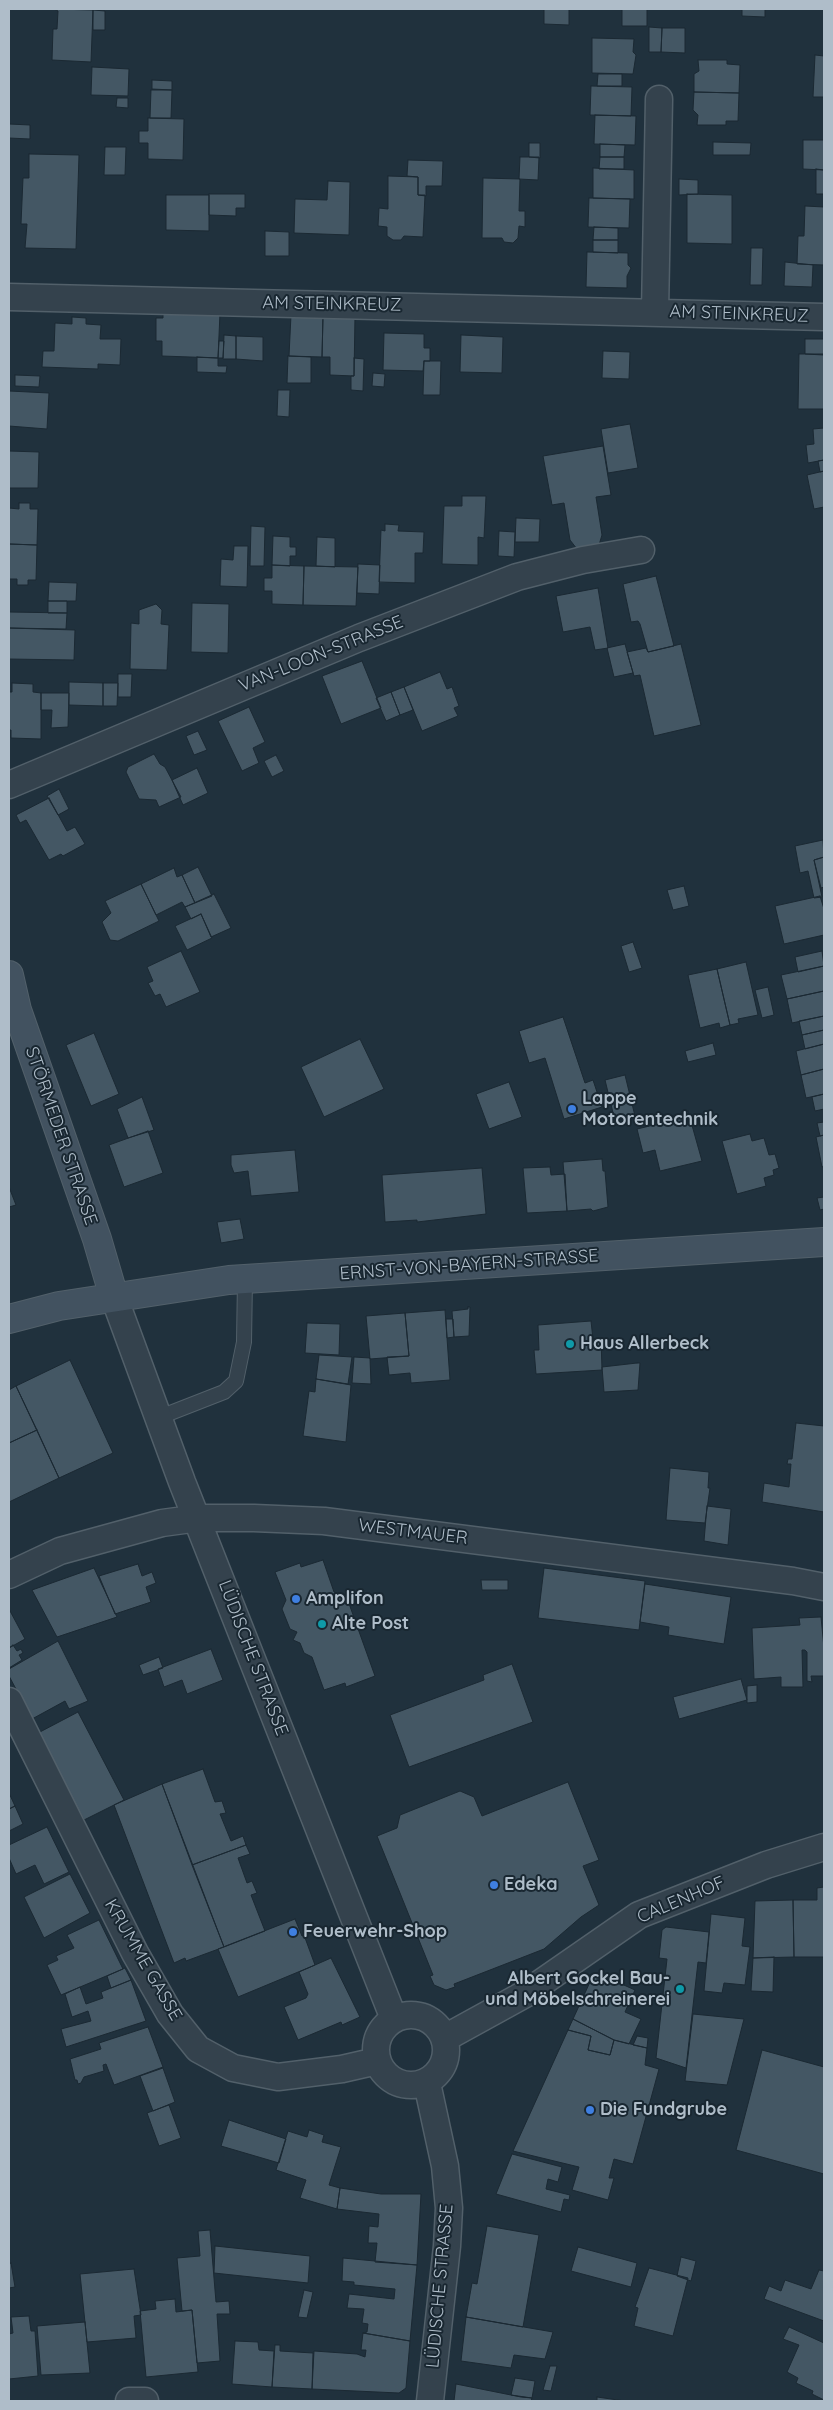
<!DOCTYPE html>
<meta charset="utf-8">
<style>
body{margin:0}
#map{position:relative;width:833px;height:2410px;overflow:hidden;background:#20313d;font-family:Quicksand,sans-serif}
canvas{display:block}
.frame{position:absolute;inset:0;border:10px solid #afbdc9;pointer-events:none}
</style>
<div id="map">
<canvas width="833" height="2410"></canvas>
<div class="frame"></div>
</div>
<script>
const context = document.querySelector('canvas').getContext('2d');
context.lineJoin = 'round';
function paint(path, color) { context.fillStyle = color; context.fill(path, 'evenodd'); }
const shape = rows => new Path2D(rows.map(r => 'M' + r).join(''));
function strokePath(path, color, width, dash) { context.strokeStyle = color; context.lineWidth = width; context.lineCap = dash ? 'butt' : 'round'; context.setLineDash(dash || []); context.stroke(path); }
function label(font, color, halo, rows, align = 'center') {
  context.font = font + ' Quicksand,sans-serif'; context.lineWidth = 4; context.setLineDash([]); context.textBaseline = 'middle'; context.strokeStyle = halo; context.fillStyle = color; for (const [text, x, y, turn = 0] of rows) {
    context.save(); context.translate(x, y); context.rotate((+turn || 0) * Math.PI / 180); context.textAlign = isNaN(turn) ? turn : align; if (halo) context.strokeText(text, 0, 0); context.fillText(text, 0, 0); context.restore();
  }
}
const building = shape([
 [54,9,93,10,91,62,52,60,53,29,57,29,58,11,54,9],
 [544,9,569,9,569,25,544,24,544,9],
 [622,9,647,9,647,26,622,26,622,9],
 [742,9,765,9,765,17,742,16,742,9],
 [93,10,105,11,105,30,93,30,93,10],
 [649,27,662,28,661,52,649,52,649,27],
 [662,28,685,28,685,53,661,52,662,28],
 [592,38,634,39,633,52,636,55,633,74,592,73,592,38],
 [815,55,824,56,824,97,813,97,815,55],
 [698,60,727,60,727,64,740,65,739,93,694,92,694,74,699,71,698,60],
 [92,67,129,69,128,96,91,95,92,67],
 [598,74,622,74,622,86,597,86,598,74],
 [152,80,172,81,172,90,152,89,152,80],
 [591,86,632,87,631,116,590,115,591,86],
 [151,90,172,90,171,118,150,118,151,90],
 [694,92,739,93,738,121,726,121,726,125,697,125,698,115,693,110,694,92],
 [117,98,128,98,128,108,116,107,117,98],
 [595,115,636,116,635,145,594,144,595,115],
 [148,118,184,119,183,160,148,159,148,143,139,143,139,131,148,131,148,118],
 [9,124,30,125,30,139,9,138,9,124],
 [803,140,824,140,824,170,803,169,803,140],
 [713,142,751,143,750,155,713,155,713,142],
 [529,143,540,143,540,158,529,157,529,143],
 [600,144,625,145,624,157,600,157,600,144],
 [105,147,126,147,125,175,104,175,105,147],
 [29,154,79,155,76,249,25,248,27,224,21,224,23,178,29,178,29,154],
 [520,157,539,157,538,180,519,179,520,157],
 [600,157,624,157,624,169,599,169,600,157],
 [408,160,443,161,442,186,426,186,426,196,418,195,418,177,407,176,408,160],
 [593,168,634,170,634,199,593,198,593,168],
 [816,169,824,170,824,194,816,194,816,169],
 [388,176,418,177,418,195,425,195,423,237,404,236,401,240,393,240,387,236,387,227,378,226,379,208,388,209,388,176],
 [483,178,520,179,519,211,525,211,525,227,519,226,518,238,513,243,504,242,502,238,482,238,483,178],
 [679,179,698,180,698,194,679,195,679,179],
 [328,181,350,182,349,235,294,233,295,199,327,200,328,181],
 [209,194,245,194,245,208,236,208,236,216,209,215,209,194],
 [687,194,732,195,732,244,687,243,687,194],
 [166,195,209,195,209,231,166,230,166,195],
 [589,198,630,199,629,228,588,227,589,198],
 [805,206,824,207,824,265,797,264,798,236,804,236,805,206],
 [594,227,618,228,618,240,593,240,594,227],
 [265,231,289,232,289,256,265,256,265,231],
 [593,240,618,240,618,253,593,252,593,240],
 [751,248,763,248,762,285,750,285,751,248],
 [587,252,628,253,628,265,631,268,627,276,627,288,586,287,587,252],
 [785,262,813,265,812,287,784,286,785,262],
 [163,311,220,313,218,358,162,356,162,341,156,341,156,318,163,318,163,311],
 [291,315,323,316,322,357,289,356,291,315],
 [323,316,355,317,354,376,330,375,330,357,322,357,323,316],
 [72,317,86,318,86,324,101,325,100,339,121,339,120,365,98,364,98,369,42,367,43,351,54,351,55,323,72,324,72,317],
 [384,333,424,334,424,348,430,348,430,361,424,361,423,371,383,370,384,333],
 [224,335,236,336,236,359,223,359,224,335],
 [461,335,503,337,502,373,460,372,461,335],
 [236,336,263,337,263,361,236,359,236,336],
 [805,339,824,339,824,355,805,354,805,339],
 [219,341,224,341,223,358,218,358,219,341],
 [603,351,630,352,629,379,602,378,603,351],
 [799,354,824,354,824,409,798,409,799,354],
 [288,356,311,357,311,383,287,383,288,356],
 [197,357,218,358,218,366,227,366,226,373,197,372,197,357],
 [354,358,364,359,363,391,351,390,351,376,354,376,354,358],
 [424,361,441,361,440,395,423,395,424,361],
 [373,373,385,374,384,387,372,386,373,373],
 [15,375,40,376,39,387,15,386,15,375],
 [278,390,290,390,289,417,277,416,278,390],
 [9,391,49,393,47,429,9,426,9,391],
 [630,424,638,468,608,473,601,429,630,424],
 [824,428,824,460,808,463,806,445,814,444,813,429,824,428],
 [603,446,611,495,596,497,602,535,599,545,577,549,570,540,564,503,552,505,543,456,603,446],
 [9,451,39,452,38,488,9,488,9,451],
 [824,460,824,471,820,472,818,461,824,460],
 [824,471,824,507,814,509,807,475,824,471],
 [462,496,486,496,484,538,478,537,478,565,442,564,444,506,462,506,462,496],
 [19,503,30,503,30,509,38,509,37,545,9,544,9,508,19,509,19,503],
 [516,518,540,519,539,542,515,542,516,518],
 [385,524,399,525,398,531,424,532,423,553,415,553,415,583,379,582,381,530,385,531,385,524],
 [251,526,265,527,264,566,250,566,251,526],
 [499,531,515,532,514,557,498,556,499,531],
 [273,536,290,537,290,547,296,547,296,556,290,556,290,566,272,565,273,536],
 [317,537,335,538,335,567,316,566,317,537],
 [9,544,37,545,36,580,28,580,28,585,17,585,17,579,9,579,9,544],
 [234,546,248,546,247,587,220,586,221,559,233,560,234,546],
 [358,564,380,565,379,594,357,593,358,564],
 [272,565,304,566,303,605,272,604,272,591,264,591,264,578,272,578,272,565],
 [304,566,358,567,356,606,303,605,304,566],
 [656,576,674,646,648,652,640,624,638,621,631,622,623,584,656,576],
 [49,582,77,583,76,601,48,601,49,582],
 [598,588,608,648,595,650,590,627,563,632,556,596,598,588],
 [48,601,67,601,67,613,48,613,48,601],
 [192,603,229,604,228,653,191,652,192,603],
 [156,604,162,610,161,624,169,625,167,670,130,669,131,623,139,624,139,610,156,604],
 [9,612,67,613,66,629,9,628,9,612],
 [9,628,75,630,74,660,9,659,9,628],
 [625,644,633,673,614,677,607,648,625,644],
 [681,644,701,725,654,736,640,675,634,676,627,652,646,648,648,652,681,644],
 [362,661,381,708,341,724,322,676,362,661],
 [440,672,447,689,452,687,459,706,454,708,458,716,422,731,404,687,440,672],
 [118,674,132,674,131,697,118,697,118,674],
 [69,682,103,683,103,706,69,705,69,682],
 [12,683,33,684,33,692,41,693,41,739,11,738,11,730,9,730,9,692,12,692,12,683],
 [103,683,118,683,117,706,103,706,103,683],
 [404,687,413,710,400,715,391,692,404,687],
 [391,692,400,715,386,721,376,698,391,692],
 [41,693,69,693,68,727,51,728,52,710,41,710,41,693],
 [249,707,265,742,253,748,259,763,242,771,218,721,249,707],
 [198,731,207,750,194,755,186,736,198,731],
 [154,754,160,764,165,767,181,797,159,807,156,800,139,799,126,772,128,767,154,754],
 [276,755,284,771,272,777,264,761,276,755],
 [197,768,208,793,183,805,172,780,197,768],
 [59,789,69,809,58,815,47,796,59,789],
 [49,798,67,831,75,827,85,844,63,856,61,854,49,860,26,820,20,823,16,815,49,798],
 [823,840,824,857,814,860,822,897,814,898,808,871,800,873,795,846,823,840],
 [824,857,824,887,821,888,814,860,824,857],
 [198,867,212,896,195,903,182,875,198,867],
 [174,868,177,877,182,875,195,903,185,907,182,902,156,915,141,884,174,868],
 [141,884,159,921,118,941,110,940,102,922,111,913,105,901,141,884],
 [684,886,689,906,673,910,667,890,684,886],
 [214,894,231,928,211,937,201,914,191,919,185,907,214,894],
 [820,896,824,909,824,935,784,944,775,906,820,896],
 [201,914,212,938,187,950,175,926,201,914],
 [633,942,642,968,629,972,621,946,633,942],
 [181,951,200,992,166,1007,160,994,155,996,148,983,153,981,147,967,181,951],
 [822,951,824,966,798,972,795,957,822,951],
 [746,962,758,1015,738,1019,739,1023,730,1025,717,969,746,962],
 [824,966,824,991,787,999,781,975,824,966],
 [717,969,730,1025,720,1028,719,1023,700,1028,688,975,717,969],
 [768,987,774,1015,762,1018,755,990,768,987],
 [824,991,824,1016,792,1023,787,999,824,991],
 [824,1016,824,1030,802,1035,799,1021,824,1016],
 [563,1017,585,1083,593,1080,602,1107,564,1119,545,1058,529,1063,519,1031,563,1017],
 [824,1030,824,1044,805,1049,802,1035,824,1030],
 [94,1033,119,1094,91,1106,66,1045,94,1033],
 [360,1039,384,1089,324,1117,301,1067,360,1039],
 [713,1043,716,1055,688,1062,685,1051,713,1043],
 [824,1044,824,1069,801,1075,796,1051,824,1044],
 [824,1069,824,1094,806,1098,801,1075,824,1069],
 [625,1075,635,1116,615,1121,605,1080,625,1075],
 [509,1082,522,1117,489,1129,476,1094,509,1082],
 [824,1094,824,1109,815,1111,812,1097,824,1094],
 [142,1097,154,1130,128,1138,117,1109,142,1097],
 [688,1111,702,1161,660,1171,655,1150,643,1153,637,1129,683,1118,681,1112,688,1111],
 [824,1122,824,1135,820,1136,817,1123,824,1122],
 [148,1131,163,1173,124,1187,109,1145,148,1131],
 [750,1134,752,1141,764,1138,769,1155,775,1154,779,1168,773,1170,774,1175,764,1178,766,1186,737,1194,722,1141,750,1134],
 [824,1135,824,1166,822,1167,816,1137,824,1135],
 [295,1150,299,1192,251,1196,248,1171,234,1173,231,1165,231,1155,295,1150],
 [602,1159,603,1171,605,1171,608,1207,593,1211,591,1209,567,1211,563,1162,602,1159],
 [550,1167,551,1175,565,1174,567,1211,527,1213,523,1168,550,1167],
 [482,1168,486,1214,417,1222,417,1220,385,1222,382,1175,482,1168],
 [9,1187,16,1205,9,1207,9,1187],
 [824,1197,824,1209,820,1210,817,1198,824,1197],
 [240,1219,244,1239,221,1243,217,1222,240,1219],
 [468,1307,470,1307,469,1336,454,1337,452,1311,468,1309,468,1307],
 [445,1310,450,1380,411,1383,410,1373,389,1375,387,1357,409,1356,405,1313,445,1310],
 [405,1313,409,1356,370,1359,366,1316,405,1313],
 [446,1319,453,1319,454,1337,447,1338,446,1319],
 [591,1321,593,1339,601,1338,602,1370,536,1374,534,1350,539,1350,538,1325,591,1321],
 [307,1323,340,1324,339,1355,305,1353,307,1323],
 [319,1355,352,1357,348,1384,316,1379,319,1355],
 [354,1357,370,1358,371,1384,352,1383,354,1357],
 [70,1360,113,1453,59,1478,16,1386,70,1360],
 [637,1363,640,1363,638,1390,604,1392,602,1367,637,1363],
 [316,1379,351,1385,346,1442,303,1436,309,1391,315,1392,316,1379],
 [16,1386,37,1430,9,1443,9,1390,16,1386],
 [796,1423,824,1426,824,1512,762,1502,764,1483,789,1487,791,1464,787,1464,788,1459,792,1459,796,1423],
 [37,1430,59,1478,9,1502,9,1443,37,1430],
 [670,1468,709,1472,708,1488,710,1488,705,1523,666,1520,670,1468],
 [707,1506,731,1509,728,1545,704,1541,707,1506],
 [323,1560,334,1592,347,1598,375,1676,346,1687,345,1683,324,1690,312,1657,304,1653,300,1643,293,1640,297,1632,290,1629,282,1609,286,1600,275,1572,300,1563,301,1567,323,1560],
 [138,1564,142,1576,152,1572,156,1583,146,1587,151,1602,115,1614,99,1576,138,1564],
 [94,1568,117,1617,57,1637,32,1590,94,1568],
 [544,1568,645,1581,639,1630,538,1618,544,1568],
 [481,1580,508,1580,508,1590,482,1590,481,1580],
 [645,1584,731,1597,724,1644,668,1635,669,1627,640,1622,645,1584],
 [9,1609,25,1639,9,1648,9,1609],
 [821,1617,824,1648,824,1676,811,1676,812,1682,807,1681,807,1652,805,1650,802,1650,803,1687,781,1687,781,1677,754,1679,752,1628,800,1625,799,1618,821,1617],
 [58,1641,88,1701,69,1709,65,1701,32,1719,9,1676,9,1669,58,1641],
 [13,1645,17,1651,21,1649,23,1653,19,1655,22,1660,9,1668,9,1648,13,1645],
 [211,1649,223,1680,187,1694,182,1680,164,1687,158,1669,211,1649],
 [159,1657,163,1668,143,1675,139,1665,159,1657],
 [512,1664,533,1722,409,1767,390,1715,484,1680,483,1675,512,1664],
 [741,1679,747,1700,679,1719,673,1697,741,1679],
 [757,1685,757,1702,747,1703,747,1686,757,1685],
 [78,1712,124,1800,84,1820,38,1733,78,1712],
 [203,1769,215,1802,222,1801,226,1813,220,1814,231,1841,243,1836,246,1845,192,1865,162,1784,203,1769],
 [568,1782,599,1860,583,1866,599,1905,581,1917,544,1949,454,1984,455,1987,446,1990,434,1985,430,1976,433,1975,377,1836,397,1828,400,1815,460,1791,474,1797,482,1816,568,1782],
 [162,1784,224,1947,186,1961,185,1958,174,1963,114,1805,162,1784],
 [9,1793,15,1806,9,1809,9,1793],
 [15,1806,23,1824,9,1831,9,1809,15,1806],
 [47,1827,69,1872,44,1884,35,1865,16,1874,9,1858,9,1845,47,1827],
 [246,1845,250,1854,238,1858,247,1883,252,1881,257,1893,251,1895,265,1931,224,1947,192,1865,246,1845],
 [70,1874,90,1913,44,1938,24,1897,70,1874],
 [824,1887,824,1957,794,1957,793,1900,817,1900,817,1888,824,1887],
 [793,1900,794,1957,753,1958,755,1901,793,1900],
 [711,1914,745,1918,742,1946,750,1947,745,1985,724,1983,722,1993,704,1991,711,1914],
 [295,1919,302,1936,304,1935,315,1965,238,1997,218,1949,295,1919],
 [99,1920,123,1969,61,1995,47,1965,58,1960,56,1956,74,1948,67,1935,99,1920],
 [666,1927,709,1932,706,1963,698,1962,686,2068,656,2058,667,1959,659,1958,662,1930,666,1927],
 [774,1957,773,1992,751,1991,753,1958,774,1957],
 [331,1958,360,2017,342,2025,341,2022,298,2040,284,2007,306,1998,308,1994,299,1972,331,1958],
 [125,1968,131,1980,111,1988,107,1976,125,1968],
 [597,1973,635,1990,625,2012,641,2019,629,2044,614,2040,573,2019,590,1982,597,1973],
 [131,1980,146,2021,66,2047,61,2029,91,2021,88,2011,72,2017,65,1994,80,1987,86,2004,103,1998,101,1992,131,1980],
 [693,2014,744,2019,727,2085,685,2081,693,2014],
 [573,2019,614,2040,610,2055,588,2050,591,2036,568,2030,573,2019],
 [148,2027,163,2067,114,2085,106,2064,103,2065,104,2071,84,2077,81,2083,78,2084,77,2080,75,2080,70,2059,101,2049,99,2043,148,2027],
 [568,2030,591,2036,588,2050,610,2055,614,2040,647,2048,645,2065,659,2069,633,2164,614,2159,609,2178,614,2178,608,2200,572,2190,579,2167,513,2151,568,2030],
 [637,2036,648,2038,647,2048,633,2045,637,2036],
 [762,2050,824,2067,824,2174,736,2150,762,2050],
 [163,2068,175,2102,153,2111,140,2076,163,2068],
 [169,2105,181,2138,159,2146,147,2113,169,2105],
 [229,2120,286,2139,279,2163,221,2146,229,2120],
 [309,2130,324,2135,322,2142,341,2147,329,2185,340,2188,337,2209,300,2198,306,2180,276,2170,288,2131,307,2137,309,2130],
 [512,2154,562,2167,558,2182,548,2179,546,2189,570,2195,569,2200,564,2199,561,2212,496,2194,512,2154],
 [340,2188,381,2194,421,2194,417,2265,375,2262,377,2243,368,2243,369,2226,378,2227,379,2214,337,2209,340,2188],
 [487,2226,539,2235,523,2327,466,2317,472,2283,477,2284,487,2226],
 [210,2230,216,2302,229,2301,230,2314,217,2314,220,2361,197,2363,192,2310,182,2311,177,2258,200,2256,198,2231,210,2230],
 [215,2246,310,2256,308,2283,214,2273,215,2246],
 [578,2247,637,2263,631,2287,571,2271,578,2247],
 [681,2257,696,2261,691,2281,677,2276,681,2257],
 [343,2258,417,2265,410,2341,363,2333,367,2332,368,2324,362,2323,364,2309,347,2308,349,2294,394,2299,395,2289,354,2285,354,2282,342,2281,343,2258],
 [11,2263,15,2287,9,2288,9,2264,11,2263],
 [649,2268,688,2278,673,2336,634,2326,638,2308,635,2307,649,2268],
 [134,2269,141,2315,134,2316,136,2338,87,2342,80,2274,134,2269],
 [819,2270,824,2271,824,2321,764,2299,769,2286,781,2291,785,2280,811,2289,819,2270],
 [304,2290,313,2292,307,2318,298,2317,304,2290],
 [175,2299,176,2312,192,2310,198,2372,146,2377,140,2311,156,2309,155,2301,175,2299],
 [29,2316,31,2331,35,2331,38,2376,9,2379,9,2334,13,2333,11,2317,29,2316],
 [466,2317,553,2332,545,2359,514,2355,511,2368,461,2361,466,2317],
 [85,2322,90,2373,41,2375,37,2326,85,2322],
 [789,2327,824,2343,824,2400,812,2394,813,2391,796,2383,798,2378,787,2372,799,2345,783,2339,789,2327],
 [363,2333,410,2341,406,2388,399,2393,312,2389,314,2351,357,2354,365,2357,366,2350,361,2350,363,2333],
 [235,2341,258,2342,259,2350,274,2351,272,2387,232,2384,235,2341],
 [275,2345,280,2345,280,2351,313,2353,312,2389,272,2387,275,2345],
 [550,2366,557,2366,551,2391,543,2390,550,2366],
 [515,2378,535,2381,532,2398,511,2395,515,2378],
 [456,2384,521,2397,532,2398,531,2401,454,2401,456,2384],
 [597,2397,625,2401,597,2401,597,2397]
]);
paint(building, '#445764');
strokePath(building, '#1b2933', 1);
const service = shape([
 [160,1417,224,1392,236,1381,244,1342,245,1280]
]);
const minor = shape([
 [9,297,824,317],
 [655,312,659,99],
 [9,785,359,638,517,577,583,560,641,550],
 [114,1297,182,1482,394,2019],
 [9,1575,60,1551,162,1523,199,1518,254,1518,324,1521,793,1581,824,1587],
 [9,1701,135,1953,170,2014,198,2049,233,2068,278,2077,342,2069,377,2061],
 '376 2050a35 35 0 1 1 70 0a35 35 0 1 1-70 0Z',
 [445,2038,525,1994,639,1915,766,1865,824,1847],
 [427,2083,445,2166,449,2208,447,2246,430,2401],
 [129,2401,145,2401]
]);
const secondary = shape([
 [9,975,17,1010,97,1239,114,1297],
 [9,1319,59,1306,229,1280,824,1242]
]);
strokePath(service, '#52606a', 16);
strokePath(minor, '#52606a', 29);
strokePath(secondary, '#52606a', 30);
strokePath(service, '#34424d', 14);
strokePath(minor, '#34424d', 26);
strokePath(secondary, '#425260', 28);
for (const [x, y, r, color] of [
 [572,1109,5,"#3f7fe0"],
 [570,1344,5,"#0f9aa8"],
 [296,1599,5,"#3f7fe0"],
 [322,1624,5,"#0f9aa8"],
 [494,1885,5,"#3f7fe0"],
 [293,1932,5,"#3f7fe0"],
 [680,1989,5,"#0f9aa8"],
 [590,2110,5,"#3f7fe0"]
]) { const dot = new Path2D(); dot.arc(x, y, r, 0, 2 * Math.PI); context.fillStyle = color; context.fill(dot); strokePath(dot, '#192731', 2); }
label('18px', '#afbdc9', '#192731', [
 ["AM STEINKREUZ",332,304,1],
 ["AM STEINKREUZ",739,314,2],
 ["VAN-LOON-STRASSE",321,654,-22],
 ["STÖRMEDER STRASSE",61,1136,71],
 ["ERNST-VON-BAYERN-STRASSE",469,1265,-4],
 ["WESTMAUER",413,1532,7],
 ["LÜDISCHE STRASSE",253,1658,69],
 ["CALENHOF",681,1900,-23],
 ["KRUMME GASSE",143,1960,60],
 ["LÜDISCHE STRASSE",440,2286,-85]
]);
label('bold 18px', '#afbdc9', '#192731', [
 ["Lappe",582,1099],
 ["Motorentechnik",582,1120],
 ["Haus Allerbeck",580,1344],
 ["Amplifon",306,1599],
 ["Alte Post",332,1624],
 ["Edeka",504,1885],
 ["Feuerwehr-Shop",303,1932],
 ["Albert Gockel Bau-",670,1979,"right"],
 ["und Möbelschreinerei",670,2000,"right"],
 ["Die Fundgrube",600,2110]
], 'left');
</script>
